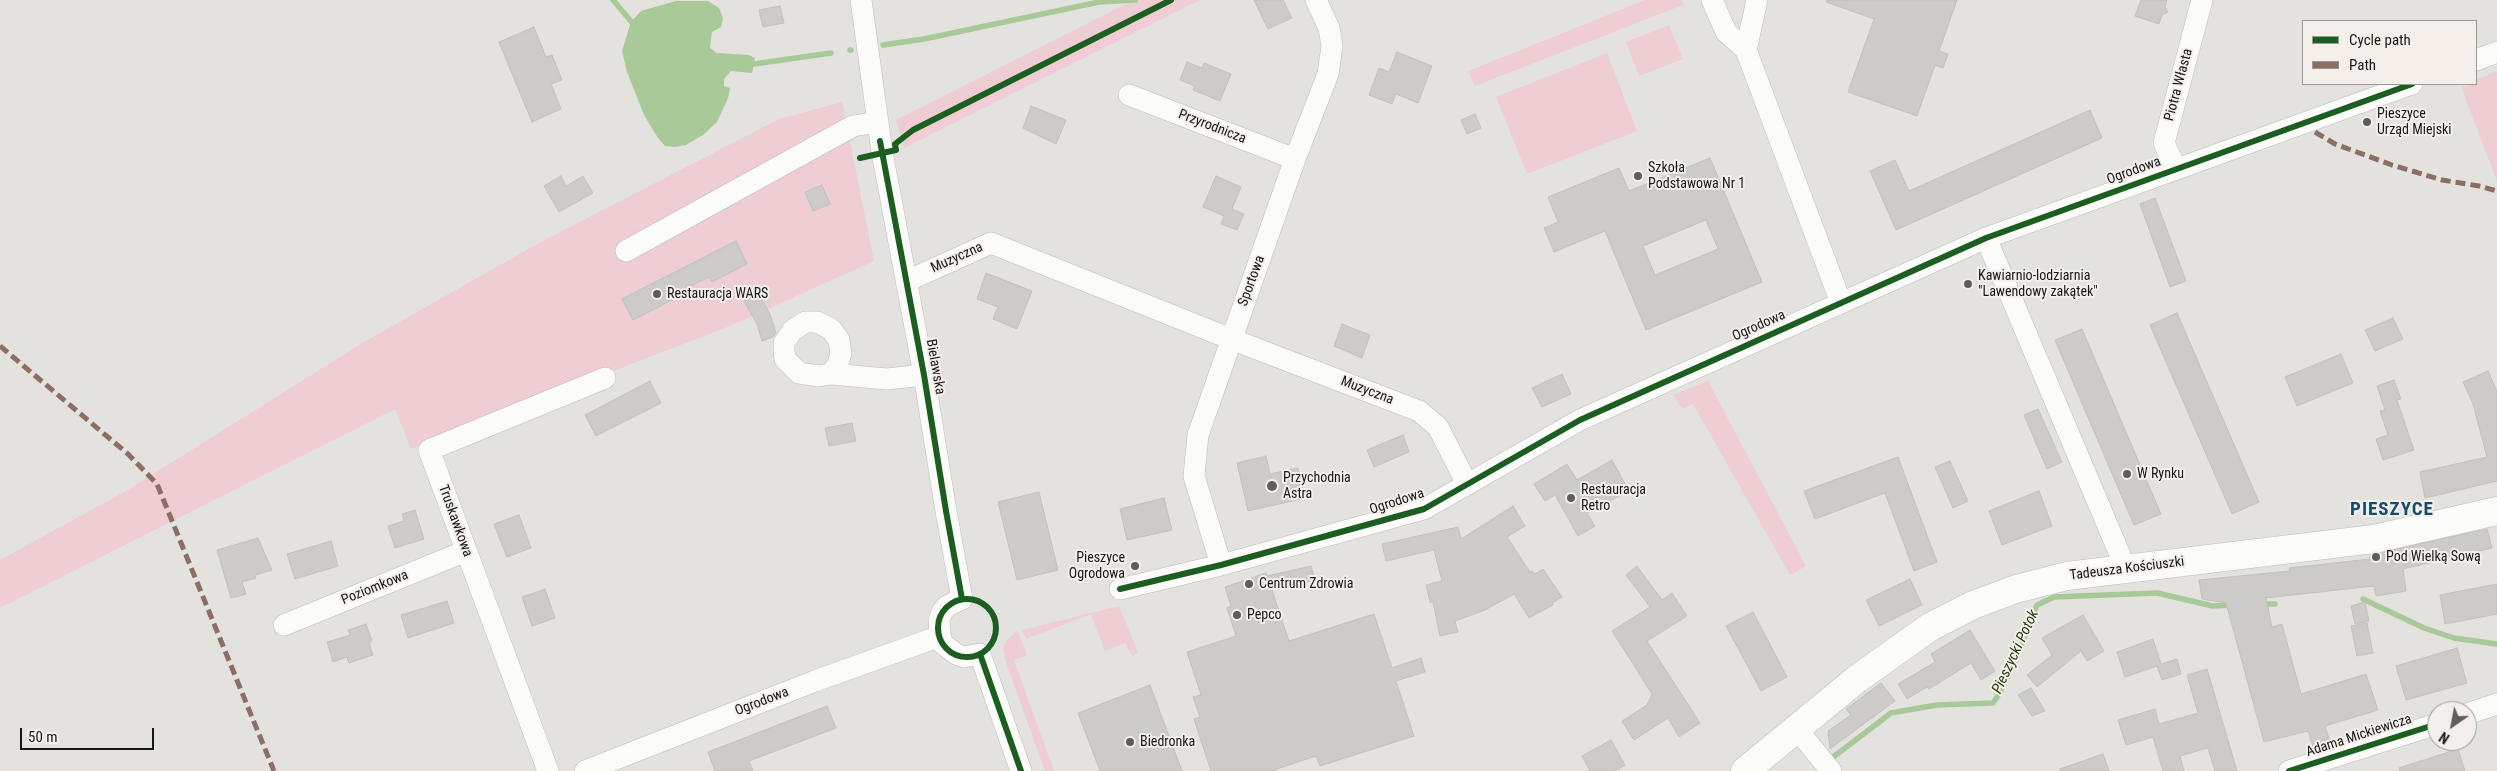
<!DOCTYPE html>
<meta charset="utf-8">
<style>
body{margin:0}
#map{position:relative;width:2497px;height:771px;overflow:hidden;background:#e4e2df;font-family:"Roboto Condensed",sans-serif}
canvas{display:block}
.legend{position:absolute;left:2302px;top:20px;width:175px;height:65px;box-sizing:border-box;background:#f4efea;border:1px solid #9c9894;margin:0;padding:6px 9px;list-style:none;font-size:15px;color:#181614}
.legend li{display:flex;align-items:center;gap:10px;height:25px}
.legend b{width:25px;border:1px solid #9c9894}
.north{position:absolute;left:2427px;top:701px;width:50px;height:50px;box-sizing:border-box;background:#f4efea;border:1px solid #9c9894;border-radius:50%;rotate:213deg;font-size:14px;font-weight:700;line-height:20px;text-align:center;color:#181614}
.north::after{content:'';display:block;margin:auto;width:18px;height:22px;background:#5f5d5b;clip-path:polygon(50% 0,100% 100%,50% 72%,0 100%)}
.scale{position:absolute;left:20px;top:728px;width:134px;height:22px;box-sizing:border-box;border:2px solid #181614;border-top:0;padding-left:6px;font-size:15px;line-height:18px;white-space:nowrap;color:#181614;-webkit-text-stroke:4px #f4efea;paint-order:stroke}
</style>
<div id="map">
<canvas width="2497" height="771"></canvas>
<ul class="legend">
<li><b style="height:6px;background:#1b5e20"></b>Cycle path</li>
<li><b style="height:6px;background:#8d6e63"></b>Path</li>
</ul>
<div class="north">N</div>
<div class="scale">50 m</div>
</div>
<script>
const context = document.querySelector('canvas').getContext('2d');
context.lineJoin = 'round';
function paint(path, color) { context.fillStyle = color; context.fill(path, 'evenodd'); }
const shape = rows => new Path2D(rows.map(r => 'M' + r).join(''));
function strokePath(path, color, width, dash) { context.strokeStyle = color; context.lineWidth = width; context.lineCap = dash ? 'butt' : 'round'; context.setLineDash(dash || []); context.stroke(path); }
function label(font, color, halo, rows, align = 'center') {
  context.font = font + ' "Roboto Condensed",sans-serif'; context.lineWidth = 4; context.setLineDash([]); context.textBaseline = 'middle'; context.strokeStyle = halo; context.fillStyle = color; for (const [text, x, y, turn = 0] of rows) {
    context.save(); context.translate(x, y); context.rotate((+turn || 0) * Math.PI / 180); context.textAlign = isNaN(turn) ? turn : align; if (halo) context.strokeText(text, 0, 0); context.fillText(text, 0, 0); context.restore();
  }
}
paint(shape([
 [1134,0,1200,0,904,148,896,120],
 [1645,0,1681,0,1683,5,1475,86,1468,71],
 [1669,25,1683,59,1639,76,1626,42],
 [1607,53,1637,131,1527,174,1496,97],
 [2497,71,2497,181,2461,87,2476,84,2476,80],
 [842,102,874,261,730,326,411,449,395,409,0,608,0,560,126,491,364,342,539,243,779,119],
 [1708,381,1806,566,1790,575,1693,404,1682,409,1673,395],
 [1119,606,1138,652,1136,655,1132,656,1125,643,1105,651,1091,614,1026,639,1022,630],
 [1017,631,1027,655,1014,660,1054,771,1045,771,1005,660,1003,647,1007,640]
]), '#eecdd3');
paint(shape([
 [676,1,708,1,719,8,723,18,721,27,712,32,710,48,717,53,749,55,755,58,752,73,731,71,724,79,724,86,730,88,728,98,717,122,703,135,686,145,674,147,665,146,658,138,644,115,627,72,622,51,631,22,641,11]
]), '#a9c998');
strokePath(shape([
 [613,0,635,26],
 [883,45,924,39,1099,2,1135,0],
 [850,50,851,50],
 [747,65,831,53],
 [2363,599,2424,628,2454,638,2497,644],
 [2260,604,2275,604],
 [1832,758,1891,713,1937,705,1993,703,1999,694,2014,664,2037,605,2054,597,2157,593,2213,606,2233,605]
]), '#a9c998', 5.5);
const building = shape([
 [1254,0,1283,0,1292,18,1268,29,1254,0],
 [1827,0,1957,0,1939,51,1948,54,1943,68,1935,65,1917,116,1848,92,1874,19,1826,2,1827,0],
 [2141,0,2167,0,2165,7,2168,12,2162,15,2159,24,2135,16,2141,0],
 [780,6,784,23,763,27,759,10,780,6],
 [534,27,546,57,552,55,562,80,551,84,561,109,532,122,499,42,534,27],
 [1397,52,1432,66,1418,103,1396,94,1392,104,1369,95,1379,68,1389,72,1397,52],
 [1187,62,1202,68,1204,63,1231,74,1220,101,1193,90,1195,86,1180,80,1187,62],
 [1031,106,1066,120,1056,144,1023,128,1031,106],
 [2090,110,2102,138,1896,230,1870,171,1895,160,1909,191,2090,110],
 [1475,114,1481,128,1467,134,1461,120,1475,114],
 [1710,158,1762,282,1646,330,1605,231,1554,252,1544,228,1558,222,1548,197,1619,168,1629,191,1710,158],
 [1706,220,1718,249,1655,275,1643,246,1706,220],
 [561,176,566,186,583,176,593,193,559,212,544,186,561,176],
 [1216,176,1241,187,1232,209,1244,214,1237,230,1221,224,1224,216,1203,207,1216,176],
 [822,185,830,204,813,211,805,192,822,185],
 [2155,198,2186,281,2170,287,2140,204,2155,198],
 [736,241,747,264,712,282,709,277,676,293,678,297,633,320,622,299,736,241],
 [986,273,1032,291,1017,329,993,319,998,307,977,299,986,273],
 [758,293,770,314,776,333,773,337,762,341,757,324,744,301,758,293],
 [2177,313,2259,502,2232,514,2150,325,2177,313],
 [2393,318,2403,339,2375,351,2365,330,2393,318],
 [1342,324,1370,335,1362,358,1334,346,1342,324],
 [2082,329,2161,514,2134,525,2055,340,2082,329],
 [2341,354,2353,383,2297,406,2285,377,2341,354],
 [2488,371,2497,391,2497,481,2425,498,2420,472,2487,457,2473,404,2463,382,2488,371],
 [1562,374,1571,394,1542,407,1532,388,1562,374],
 [2394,380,2401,399,2397,400,2414,450,2383,460,2376,439,2388,435,2380,411,2385,410,2377,386,2394,380],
 [650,381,661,403,596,436,585,415,650,381],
 [2038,409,2062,462,2047,469,2024,415,2038,409],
 [852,423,856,441,829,446,825,428,852,423],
 [1403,435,1409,452,1374,467,1367,450,1403,435],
 [1266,456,1270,474,1298,468,1305,498,1248,511,1237,463,1266,456],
 [1898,457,1937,562,1914,571,1885,493,1815,519,1804,491,1898,457],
 [1612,460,1629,491,1587,513,1595,526,1578,536,1555,495,1545,501,1534,484,1567,464,1577,480,1612,460],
 [1950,461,1968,501,1953,508,1935,467,1950,461],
 [2039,491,2052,526,2002,545,1989,511,2039,491],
 [1039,492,1058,570,1017,580,998,502,1039,492],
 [1164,498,1172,530,1127,540,1120,509,1164,498],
 [1513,506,1525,526,1507,537,1530,572,1532,571,1535,574,1543,569,1562,597,1552,603,1553,605,1529,618,1514,594,1485,610,1455,621,1458,632,1440,636,1433,602,1430,602,1426,585,1442,581,1434,550,1386,561,1382,544,1458,527,1461,539,1513,506],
 [415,510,424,539,395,548,388,526,404,521,402,514,415,510],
 [519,515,531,548,507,557,494,524,519,515],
 [2487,529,2492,548,2403,569,2406,591,2376,596,2374,586,2266,598,2272,627,2282,624,2301,694,2366,674,2378,710,2325,726,2331,745,2314,750,2308,731,2264,742,2226,603,2202,599,2199,580,2290,571,2289,568,2370,559,2370,555,2487,529],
 [258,538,272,570,255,575,256,578,242,582,246,594,231,598,217,550,258,538],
 [331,541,338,566,295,579,287,554,331,541],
 [1311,566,1315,580,1272,590,1289,641,1374,614,1392,668,1421,658,1425,672,1396,681,1414,736,1320,766,1316,756,1271,771,1211,771,1194,719,1200,717,1193,697,1201,695,1187,652,1236,636,1227,608,1231,606,1225,587,1266,573,1267,576,1311,566],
 [1637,566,1662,600,1672,593,1687,616,1647,641,1700,723,1679,737,1668,718,1634,740,1622,721,1647,705,1652,694,1612,631,1650,607,1626,575,1637,566],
 [1910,579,1922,605,1879,626,1866,600,1910,579],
 [2497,584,2497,614,2445,624,2440,595,2497,584],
 [545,589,555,618,532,626,522,597,545,589],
 [447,601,454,623,408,638,401,615,447,601],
 [2365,602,2369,621,2355,624,2351,606,2365,602],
 [1753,612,1787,677,1761,691,1726,626,1753,612],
 [2083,615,2104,651,2087,661,2081,651,2037,687,2027,675,2052,655,2042,638,2083,615],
 [2367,623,2373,653,2357,656,2351,626,2367,623],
 [366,624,372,641,369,643,373,655,349,663,347,657,333,662,327,642,350,635,348,630,366,624],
 [1970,630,1995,671,1981,680,1971,663,1929,689,1927,687,1907,699,1898,684,1935,662,1931,654,1970,630],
 [2153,639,2161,664,2177,659,2181,674,2162,680,2157,666,2125,677,2117,652,2153,639],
 [2457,648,2467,683,2406,700,2396,666,2457,648],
 [2207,669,2237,771,2215,771,2208,748,2180,756,2184,771,2163,771,2153,737,2126,745,2118,720,2155,709,2159,724,2198,713,2187,675,2207,669],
 [1881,683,1895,701,1830,749,1828,731,1851,715,1846,709,1881,683],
 [1150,685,1182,771,1100,771,1078,713,1150,685],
 [2031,688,2045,711,2032,716,2018,695,2031,688],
 [827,706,836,728,749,761,753,771,715,771,708,752,827,706],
 [1611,740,1625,765,1615,771,1590,771,1582,756,1611,740],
 [2458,749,2465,771,2400,771,2399,768,2458,749],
 [2103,754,2109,771,2060,771,2060,769,2103,754]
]);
paint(building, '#cccbc8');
strokePath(building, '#c2c0be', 1);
const minor = shape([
 [861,0,882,152,924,375,946,511,962,599,947,606,942,612,939,620,940,636,943,644,956,654,964,657,980,654,1021,771],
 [1712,0,1726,32,1746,50],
 [1757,0,1746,50,1841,303],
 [2476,60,2497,52],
 [1129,95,1295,159],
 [2176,169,2164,143,2202,0],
 [1986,238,2126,569],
 [626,251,853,126,878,122],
 [907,281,991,243,1231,339,1419,411,1438,427,1467,484],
 [831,374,838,364,841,353,839,340,831,329,817,322,805,322,792,331,784,343,784,351,785,359,799,373,819,376,831,374,887,379,924,375],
 [1221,565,1194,476,1198,435,1295,159,1328,74,1332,46,1329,28,1316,0],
 [1120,589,1221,565,1424,509,1580,420,1986,238,2412,84],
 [284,625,466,551],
 [2467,714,2497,704],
 [1797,729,1831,771],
 [548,771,429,450,605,378],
 [585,771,815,681,940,636],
 [2289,771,2437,724]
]);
const major = shape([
 [1745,771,1857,679,1930,627,1973,605,2016,589,2067,576,2374,539,2497,511]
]);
strokePath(minor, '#bebcba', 22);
strokePath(major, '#bebcba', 29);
strokePath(minor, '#fbfbfa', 21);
strokePath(major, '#fbfbfa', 28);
strokePath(shape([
 [2315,132,2335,144,2392,165,2442,180,2479,186,2497,191],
 [0,346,128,454,157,484,274,771]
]), '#8d6e63', 5, [10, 5]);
strokePath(shape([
 [880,141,924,375,946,511,962,599],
 [860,158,896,150,895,144,913,130,1171,0],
 [1120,589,1221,565,1424,509,1580,420,1986,238,2412,84],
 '938 628a29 29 0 1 1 58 0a29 29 0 1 1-58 0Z',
 [980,654,1021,771],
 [2289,771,2437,724]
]), '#1b5e20', 6);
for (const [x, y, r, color] of [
 [2367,122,5,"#5f5d5b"],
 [1638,176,5,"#5f5d5b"],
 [1968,284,5,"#5f5d5b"],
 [657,294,5,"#5f5d5b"],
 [2127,474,5,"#5f5d5b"],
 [1272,486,6,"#5f5d5b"],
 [1571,498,5,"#5f5d5b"],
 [2376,557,5,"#5f5d5b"],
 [1135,566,5,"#5f5d5b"],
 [1249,584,5,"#5f5d5b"],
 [1237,615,5,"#5f5d5b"],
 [1130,742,5,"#5f5d5b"]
]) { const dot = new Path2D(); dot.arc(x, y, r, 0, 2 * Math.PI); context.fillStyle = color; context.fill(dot); strokePath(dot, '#f4efea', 2); }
label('14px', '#181614', '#f4efea', [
 ["Piotra Własta",2179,85,-75],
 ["Przyrodnicza",1212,127,21],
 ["Ogrodowa",2134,171,-20],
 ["Muzyczna",957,258,-24],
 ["Sportowa",1252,281,-70],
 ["Ogrodowa",1759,326,-24],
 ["Bielawska",935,367,80],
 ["Muzyczna",1367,391,21],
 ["Ogrodowa",1397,502,-18],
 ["Truskawkowa",455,521,70],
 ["Tadeusza Kościuszki",2127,569,-7],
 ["Poziomkowa",375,588,-22],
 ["Ogrodowa",762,702,-21],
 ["Adama Mickiewicza",2359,736,-18]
]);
label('14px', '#181614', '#f4efea', [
 ["Pieszyce",2377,114],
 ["Urząd Miejski",2377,130],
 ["Szkoła",1648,168],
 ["Podstawowa Nr 1",1648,184],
 ["Kawiarnio-lodziarnia",1978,276],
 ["\"Lawendowy zakątek\"",1978,292],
 ["Restauracja WARS",667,294],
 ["W Rynku",2137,474],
 ["Przychodnia",1283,478],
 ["Astra",1283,494],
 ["Restauracja",1581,490],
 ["Retro",1581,506],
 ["Pod Wielką Sową",2386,557],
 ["Pieszyce",1125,558,"right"],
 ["Ogrodowa",1125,574,"right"],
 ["Centrum Zdrowia",1259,584],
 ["Pepco",1247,615],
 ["Biedronka",1140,742]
], 'left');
label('italic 15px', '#1d3b0a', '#f4efea', [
 ["Pieszycki Potok",2016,652,-65]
]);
context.letterSpacing = '1px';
label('bold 19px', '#104e6e', '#f4efea', [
 ["PIESZYCE",2392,510]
]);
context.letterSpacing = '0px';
</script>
